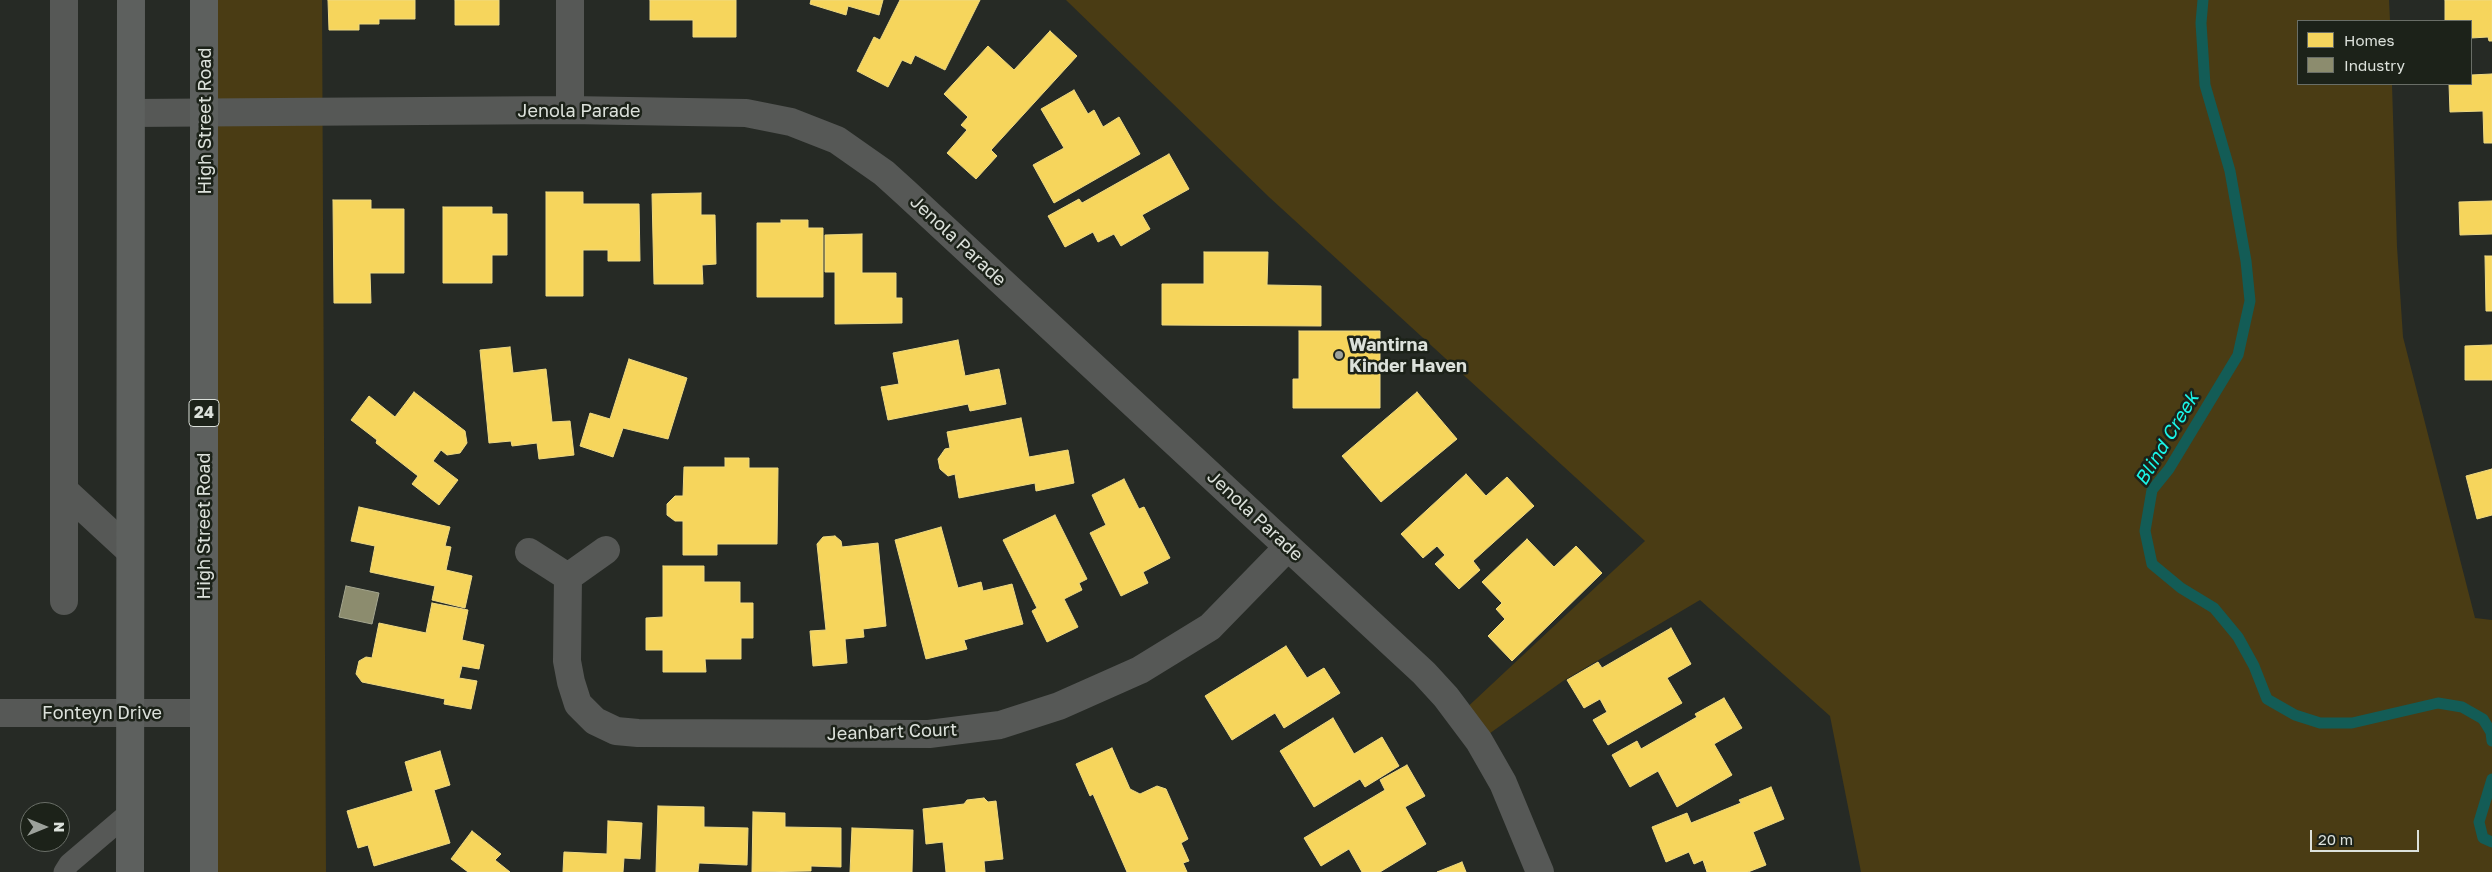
<!DOCTYPE html>
<style>
body{margin:0}
#map{position:relative;width:2492px;height:872px;overflow:hidden;background:#262a25;font-family:"Golos Text",sans-serif}
canvas{display:block}
.legend{position:absolute;left:2297px;top:20px;width:175px;height:65px;box-sizing:border-box;background:#1c2219;border:1px solid #696e67;margin:0;padding:6px 9px;list-style:none;font-size:15px;color:#dce1db}
.legend li{display:flex;align-items:center;gap:10px;height:25px}
.legend b{width:25px;border:1px solid #696e67}
.north{position:absolute;left:20px;top:802px;width:50px;height:50px;box-sizing:border-box;background:#1c2219;border:1px solid #696e67;border-radius:50%;rotate:90deg;font-size:14px;font-weight:700;line-height:20px;text-align:center;color:#dce1db}
.north::after{content:'';display:block;margin:auto;width:18px;height:22px;background:#9ca19b;clip-path:polygon(50% 0,100% 100%,50% 72%,0 100%)}
.scale{position:absolute;left:2310px;top:830px;width:109px;height:22px;box-sizing:border-box;border:2px solid #dce1db;border-top:0;padding-left:6px;font-size:15px;line-height:18px;white-space:nowrap;color:#dce1db;-webkit-text-stroke:4px #1c2219;paint-order:stroke}
</style>
<div id="map">
<canvas width="2492" height="872"></canvas>
<ul class="legend">
<li><b style="height:14px;background:#f6d55c"></b>Homes</li>
<li><b style="height:14px;background:#8c8c6e"></b>Industry</li>
</ul>
<div class="north">N</div>
<div class="scale">20 m</div>
</div>
<script>
const context = document.querySelector('canvas').getContext('2d');
context.lineJoin = 'round';
function paint(path, color) { context.fillStyle = color; context.fill(path, 'evenodd'); }
const shape = rows => new Path2D(rows.map(r => 'M' + r).join(''));
function strokePath(path, color, width, dash) { context.strokeStyle = color; context.lineWidth = width; context.lineCap = dash ? 'butt' : 'round'; context.setLineDash(dash || []); context.stroke(path); }
function label(font, color, halo, rows, align = 'center') {
  context.font = font + ' "Golos Text",sans-serif'; context.lineWidth = 5; context.setLineDash([]); context.textBaseline = 'middle'; context.strokeStyle = halo; context.fillStyle = color; for (const [text, x, y, turn = 0] of rows) {
    context.save(); context.translate(x, y); context.rotate((+turn || 0) * Math.PI / 180); context.textAlign = isNaN(turn) ? turn : align; if (halo) context.strokeText(text, 0, 0); context.fillText(text, 0, 0); context.restore();
  }
}
paint(shape([
 [204,0,322,0,326,872,204,872],
 [1066,0,2389,0,2390,21,2298,21,2298,84,2392,84,2397,247,2403,337,2475,618,2492,620,2492,872,1861,872,1830,716,1700,600,1563,681,1479,741,1460,714,1645,541,1269,197]
]), '#4a3c14');
const homes = shape([
 [328,0,415,0,415,19,379,19,379,24,359,24,359,30,329,30,328,0],
 [455,0,499,0,499,25,455,25,455,0],
 [650,0,736,0,736,37,693,37,693,20,650,20,650,0],
 [811,0,883,0,879,15,848,6,846,15,810,4,811,0],
 [900,0,980,0,945,70,915,55,911,64,902,60,888,87,857,71,874,37,880,40,900,0],
 [2445,0,2492,0,2492,41,2489,41,2488,37,2471,38,2471,21,2445,21,2445,0],
 [1050,31,1077,56,991,150,997,156,976,179,947,153,967,130,961,125,968,117,944,94,988,46,1014,70,1050,31],
 [2492,74,2492,143,2484,143,2483,111,2450,112,2449,84,2471,84,2471,75,2492,74],
 [1074,90,1088,114,1094,110,1103,127,1119,117,1140,154,1054,203,1033,165,1064,148,1041,109,1074,90],
 [1169,154,1189,189,1142,215,1150,229,1121,246,1114,234,1098,242,1093,232,1065,247,1048,216,1079,199,1082,203,1169,154],
 [546,192,583,192,583,204,639,204,640,261,608,261,608,250,583,250,583,296,546,296,546,192],
 [701,193,701,215,715,215,716,264,702,265,703,284,654,284,652,194,701,193],
 [333,200,371,200,371,209,404,209,404,273,370,273,371,303,334,303,333,200],
 [2492,201,2492,234,2460,235,2459,202,2492,201],
 [443,207,492,207,492,214,507,214,507,255,492,255,492,283,443,283,443,207],
 [781,220,808,220,808,228,823,228,823,297,757,297,757,223,781,223,781,220],
 [862,234,862,273,896,273,896,298,902,298,902,323,835,324,835,272,825,272,825,235,862,234],
 [1204,252,1268,252,1267,285,1321,286,1321,326,1162,325,1162,284,1204,284,1204,252],
 [2485,256,2492,256,2492,311,2486,311,2485,256],
 [1299,331,1380,331,1380,408,1293,408,1293,379,1299,379,1299,331],
 [958,340,965,376,999,369,1006,404,970,411,968,404,888,420,881,387,899,384,893,353,958,340],
 [2492,345,2492,380,2465,380,2465,346,2492,345],
 [510,347,513,373,546,369,552,422,570,421,574,455,539,459,537,443,512,446,511,441,489,443,480,350,510,347],
 [629,359,687,378,668,439,623,428,613,457,580,446,590,413,610,419,629,359],
 [414,392,465,431,467,443,460,453,447,455,441,450,433,461,458,480,439,505,412,484,418,476,376,443,377,440,351,420,369,396,395,417,414,392],
 [1417,392,1457,439,1381,502,1342,456,1417,392],
 [1021,418,1029,457,1068,450,1074,483,1036,491,1035,483,959,498,955,474,948,476,940,469,938,459,945,449,950,448,947,432,1021,418],
 [725,458,749,458,749,468,778,468,777,544,717,544,717,555,683,555,683,521,675,521,667,515,667,504,675,496,683,496,684,467,725,467,725,458],
 [2492,469,2492,515,2477,519,2466,476,2492,469],
 [1466,474,1486,496,1507,477,1534,506,1473,561,1480,570,1459,589,1435,564,1445,555,1437,546,1423,558,1401,534,1466,474],
 [1124,479,1139,509,1144,507,1170,558,1143,572,1148,583,1121,596,1090,533,1106,525,1092,495,1124,479],
 [359,507,450,527,445,546,451,547,446,570,472,576,465,608,432,600,435,586,370,572,375,546,351,541,359,507],
 [1055,515,1087,579,1079,583,1082,590,1064,599,1078,627,1047,642,1032,611,1037,608,1003,540,1055,515],
 [941,527,958,588,981,582,983,591,1012,584,1023,624,964,640,967,649,926,659,895,540,941,527],
 [835,536,841,541,842,547,878,543,886,626,863,629,864,637,845,639,847,663,813,666,810,631,826,630,817,544,823,537,835,536],
 [1527,539,1554,567,1576,546,1602,573,1512,661,1488,636,1505,619,1496,609,1502,603,1482,582,1527,539],
 [663,566,704,566,704,582,740,582,740,603,753,603,753,638,741,638,741,659,705,659,706,672,663,672,663,650,646,650,646,618,663,617,663,566],
 [432,603,468,610,462,640,484,645,479,669,462,666,459,678,477,681,471,709,444,704,445,699,362,682,356,674,359,661,366,657,372,658,379,623,426,633,432,603],
 [1671,628,1691,664,1667,678,1682,703,1608,745,1593,720,1607,712,1600,699,1584,708,1567,680,1598,662,1602,668,1671,628],
 [1286,646,1307,678,1324,668,1340,693,1284,728,1275,713,1232,740,1205,696,1286,646],
 [1724,698,1742,728,1714,744,1732,775,1677,807,1658,771,1630,787,1612,755,1637,741,1641,749,1697,717,1695,714,1724,698],
 [1333,718,1354,754,1382,737,1399,766,1365,787,1360,779,1314,807,1280,751,1333,718],
 [1112,748,1130,789,1140,794,1157,786,1166,789,1188,839,1181,843,1189,861,1183,863,1187,872,1127,872,1093,794,1090,796,1076,764,1112,748],
 [440,751,450,785,434,790,450,843,374,866,368,845,358,848,347,811,413,791,405,762,440,751],
 [1407,765,1425,796,1405,807,1426,844,1380,872,1362,872,1349,849,1321,866,1304,838,1385,790,1380,780,1407,765],
 [1771,787,1784,819,1753,832,1766,865,1748,872,1707,872,1703,860,1694,864,1689,852,1666,862,1652,827,1687,813,1691,823,1741,803,1739,800,1771,787],
 [984,798,988,802,996,801,1003,859,984,861,985,872,946,872,943,842,926,844,923,809,964,804,967,800,984,798],
 [658,806,704,807,704,827,748,828,747,865,699,863,698,872,656,872,658,806],
 [753,812,785,813,785,827,841,828,841,867,811,866,811,871,752,872,753,812],
 [608,821,642,823,640,859,624,858,623,872,563,872,564,852,607,854,608,821],
 [852,828,913,830,912,872,850,872,852,828],
 [472,831,501,854,495,860,510,872,468,872,451,859,472,831],
 [1462,862,1466,872,1437,872,1462,862]
]);
paint(homes, '#f6d55c');
strokePath(homes, '#eed982', 1);
const industry = shape([
 [346,586,379,593,372,624,339,617,346,586]
]);
paint(industry, '#8c8c6e');
strokePath(industry, '#a4a68f', 1);
strokePath(shape([
 [2203,0,2201,23,2205,85,2230,171,2246,261,2250,301,2238,355,2169,469,2152,490,2145,531,2152,564,2181,588,2214,608,2238,637,2254,666,2267,699,2295,715,2320,723,2352,723,2438,703,2462,707,2483,719,2491,732,2492,741],
 [2492,779,2479,822,2483,838,2492,842]
]), '#135c56', 11);
strokePath(shape([
 [64,872,69,864,130,812]
]), '#565856', 21);
strokePath(shape([
 [64,0,64,601],
 [570,0,570,110],
 [131,113,570,110,746,113,791,122,837,140,884,173,905,192,1424,673,1446,697,1479,741,1503,783,1540,872],
 [65,491,130,551],
 [529,552,568,577,606,550],
 [568,577,567,661,571,682,578,704,595,721,616,731,638,733,929,734,1000,725,1059,706,1140,670,1210,627,1288,547],
 [0,713,204,713]
]), '#565856', 28);
strokePath(shape([
 [130,872,131,0],
 [204,872,204,0]
]), '#5d605e', 28);
for (const [x, y, r, color] of [
 [1339,355,5,"#9ca19b"]
]) { const dot = new Path2D(); dot.arc(x, y, r, 0, 2 * Math.PI); context.fillStyle = color; context.fill(dot); strokePath(dot, '#1c2219', 2); }
for (const [x, y, w] of [
 [204,413,30]
]) { const box = new Path2D(); box.roundRect(x - w / 2, y - 13.5, w, 27, 4); context.fillStyle = '#1c2219'; context.fill(box); strokePath(box, '#dce1db', 1); }
label('bold 16px', '#dce1db', null, [
 ["24",204,413]
]);
label('18px', '#dce1db', '#1c2219', [
 ["Jenola Parade",579,111],
 ["High Street Road",205,121,-90],
 ["Jenola Parade",958,241,43],
 ["Jenola Parade",1255,516,43],
 ["High Street Road",204,526,-90],
 ["Fonteyn Drive",102,713],
 ["Jeanbart Court",892,732,-2]
]);
label('bold 18px', '#dce1db', '#1c2219', [
 ["Wantirna",1349,345],
 ["Kinder Haven",1349,366]
], 'left');
label('italic 19px', '#1af6e8', '#1c2219', [
 ["Blind Creek",2167,439,-59]
]);
</script>
